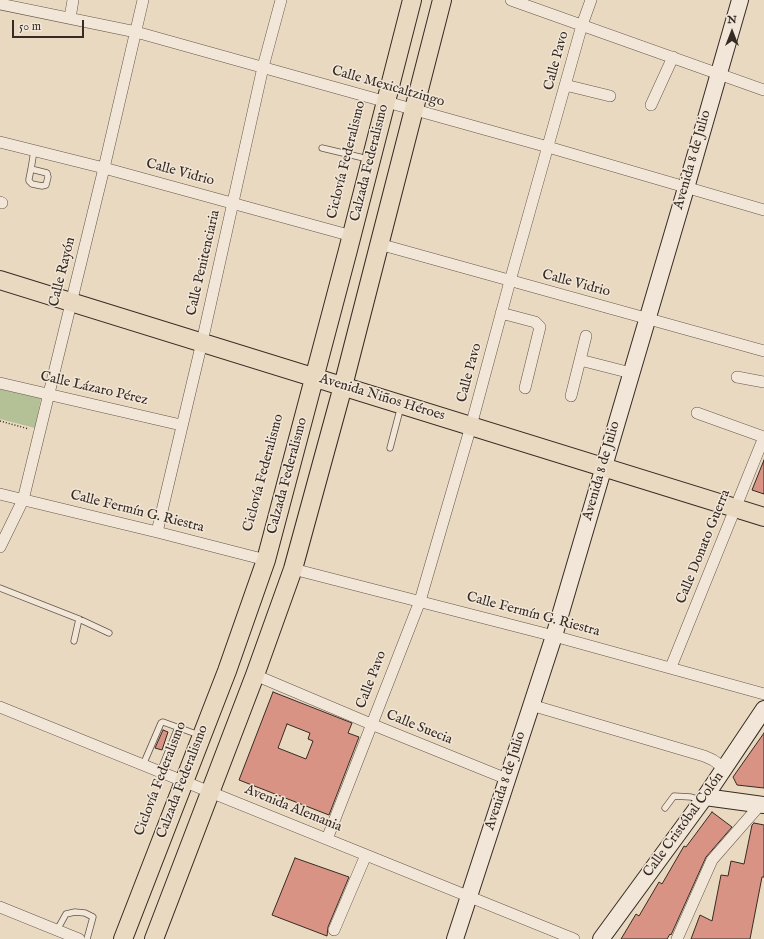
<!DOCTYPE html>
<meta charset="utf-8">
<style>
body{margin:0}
#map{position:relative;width:764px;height:939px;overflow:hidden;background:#ead9c1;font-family:"IM FELL English",serif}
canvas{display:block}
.north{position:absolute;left:712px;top:12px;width:40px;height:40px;-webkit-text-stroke:3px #f1e6d7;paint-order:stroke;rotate:0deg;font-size:11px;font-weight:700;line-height:16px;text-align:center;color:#362b24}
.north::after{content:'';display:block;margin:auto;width:14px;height:18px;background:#362b24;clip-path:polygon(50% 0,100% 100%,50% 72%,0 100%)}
.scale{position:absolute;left:12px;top:20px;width:72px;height:18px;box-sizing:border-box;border:2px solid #362b24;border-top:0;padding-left:5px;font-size:12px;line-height:14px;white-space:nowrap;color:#362b24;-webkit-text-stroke:3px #f1e6d7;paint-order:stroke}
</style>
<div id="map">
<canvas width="764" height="939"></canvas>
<div class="north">N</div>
<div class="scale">50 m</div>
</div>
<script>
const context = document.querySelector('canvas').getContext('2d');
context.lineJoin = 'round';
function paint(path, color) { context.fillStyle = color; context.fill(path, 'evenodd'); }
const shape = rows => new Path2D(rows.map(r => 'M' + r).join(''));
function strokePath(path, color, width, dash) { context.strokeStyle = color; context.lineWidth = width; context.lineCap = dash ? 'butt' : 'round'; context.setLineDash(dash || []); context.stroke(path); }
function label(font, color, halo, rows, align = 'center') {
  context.font = font + ' "IM FELL English",serif'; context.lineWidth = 3; context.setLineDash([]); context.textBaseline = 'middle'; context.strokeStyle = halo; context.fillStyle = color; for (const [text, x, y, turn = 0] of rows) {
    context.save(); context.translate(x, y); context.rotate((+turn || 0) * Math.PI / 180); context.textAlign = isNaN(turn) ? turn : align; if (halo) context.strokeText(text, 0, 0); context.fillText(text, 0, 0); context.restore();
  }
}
paint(shape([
 [0,389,41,398,35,428,0,419]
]), '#b4c095');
const building = shape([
 [764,460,764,494,752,490,764,460],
 [273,692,352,723,348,733,359,737,329,815,239,780,273,692],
 [287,724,310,733,308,739,313,741,306,759,278,748,287,724],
 [163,730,168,732,162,750,155,748,163,730],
 [764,733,764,788,737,785,733,777,764,733],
 [712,812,732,827,706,857,671,935,670,934,667,939,621,939,636,914,639,916,659,882,662,884,684,846,686,847,712,812],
 [754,823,764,825,764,877,762,877,750,939,691,939,700,915,712,921,721,875,728,876,731,861,744,864,752,825,754,823],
 [295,858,349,877,328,927,327,936,272,915,295,858]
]);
paint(building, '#d89385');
strokePath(building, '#362b24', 1);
const lane = shape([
 [322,148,368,159],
 [31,169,47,173,48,177,46,185,42,186,32,184,29,181,29,179,31,169,34,151],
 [390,448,401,406],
 [0,588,79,619,109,633],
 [74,641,79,619],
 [143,765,161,723,163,722,199,735],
 [160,772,178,727],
 [665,808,674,796,691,797,700,800],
 [57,930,66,914,75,912,85,913,93,917,87,939]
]);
const street = shape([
 [511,0,764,90],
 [0,4,136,32,548,147,764,210],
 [70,18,73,0],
 [565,85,610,96],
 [651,105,673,57],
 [0,142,104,168,352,236],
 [0,202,2,203],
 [379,244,764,351],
 [501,313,535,322,540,327,525,388],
 [580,360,631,373],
 [737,377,764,382],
 [0,383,181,425],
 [571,396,586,336],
 [0,494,157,532,266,560],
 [157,532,202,342,263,67,281,0],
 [0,547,23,500,104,168,143,0],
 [293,569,554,636,764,694],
 [671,667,764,437,697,413],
 [255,675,371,724,507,779],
 [531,705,704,756,713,760,724,768],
 [0,707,574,939],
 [327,839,420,601,471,426,510,281,582,25,591,0],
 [0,907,79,939],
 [334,930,366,855],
 [677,939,712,860,760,805]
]);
const secondary = shape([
 [705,797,764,805],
 [455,939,554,636,686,188,740,0],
 [601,939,705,797,764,709]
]);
const primary = shape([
 [0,280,764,517],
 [123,939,227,671,266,560,348,250,412,0],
 [154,939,255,675,293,569,343,386,442,0]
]);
strokePath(lane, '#63564b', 7);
strokePath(street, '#63564b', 12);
strokePath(secondary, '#362b24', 18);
strokePath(primary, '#362b24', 20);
strokePath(shape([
 [0,421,29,429]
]), '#362b24', 1.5, [1, 2]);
strokePath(lane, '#f1e6d7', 5.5);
strokePath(street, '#f1e6d7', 11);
strokePath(secondary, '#f1e6d7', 16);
strokePath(primary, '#ead9c1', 18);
label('14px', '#362b24', '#f1e6d7', [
 ["Calle Pavo",557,61,-75],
 ["Calle Mexicaltzingo",388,87,16],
 ["Ciclovía Federalismo",347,160,-76],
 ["Avenida 8 de Julio",693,160,-74],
 ["Calzada Federalismo",370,163,-76],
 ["Calle Vidrio",180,173,15],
 ["Calle Penitenciaria",204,263,-77],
 ["Calle Rayón",63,272,-76],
 ["Calle Vidrio",576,284,15],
 ["Calle Pavo",470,373,-75],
 ["Calle Lázaro Pérez",94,389,13],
 ["Avenida Niños Héroes",382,398,17],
 ["Avenida 8 de Julio",602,471,-74],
 ["Ciclovía Federalismo",264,473,-75],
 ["Calzada Federalismo",288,476,-75],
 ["Calle Fermín G. Riestra",137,512,14],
 ["Calle Donato Guerra",704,547,-68],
 ["Calle Fermín G. Riestra",533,615,15],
 ["Calle Pavo",372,680,-69],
 ["Calle Suecia",419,728,22],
 ["Ciclovía Federalismo",161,779,-69],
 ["Avenida 8 de Julio",506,781,-72],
 ["Calzada Federalismo",183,782,-69],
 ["Avenida Alemania",293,809,22],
 ["Calle Cristóbal Colón",684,825,-54]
]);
</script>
